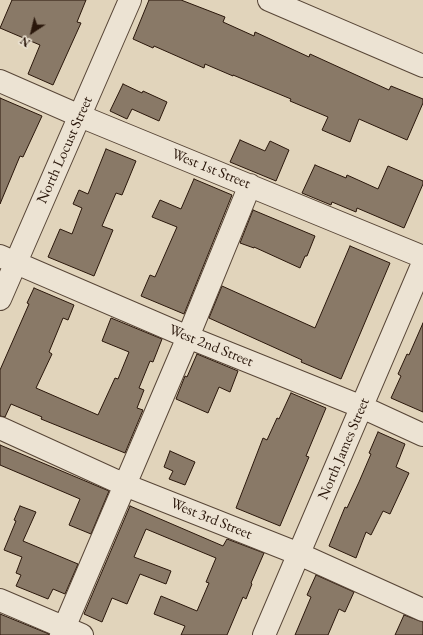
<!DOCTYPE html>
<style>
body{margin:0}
#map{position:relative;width:423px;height:635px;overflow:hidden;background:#e1d4bb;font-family:"EB Garamond",serif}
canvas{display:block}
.north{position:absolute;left:12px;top:12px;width:40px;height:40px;-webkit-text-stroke:3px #ece3d3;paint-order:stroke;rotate:215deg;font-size:11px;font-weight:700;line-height:16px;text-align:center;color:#2a170b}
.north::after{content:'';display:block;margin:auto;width:14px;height:18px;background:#2a170b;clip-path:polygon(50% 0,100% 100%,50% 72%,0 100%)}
</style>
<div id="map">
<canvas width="423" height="635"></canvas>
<div class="north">N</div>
</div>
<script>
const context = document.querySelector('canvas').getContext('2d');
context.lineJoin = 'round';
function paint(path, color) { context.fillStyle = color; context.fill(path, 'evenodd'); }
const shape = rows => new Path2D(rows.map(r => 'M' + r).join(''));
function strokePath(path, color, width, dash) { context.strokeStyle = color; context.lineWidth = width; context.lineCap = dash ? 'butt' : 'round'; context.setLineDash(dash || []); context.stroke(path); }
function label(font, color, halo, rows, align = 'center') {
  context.font = font + ' "EB Garamond",serif'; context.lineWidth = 4; context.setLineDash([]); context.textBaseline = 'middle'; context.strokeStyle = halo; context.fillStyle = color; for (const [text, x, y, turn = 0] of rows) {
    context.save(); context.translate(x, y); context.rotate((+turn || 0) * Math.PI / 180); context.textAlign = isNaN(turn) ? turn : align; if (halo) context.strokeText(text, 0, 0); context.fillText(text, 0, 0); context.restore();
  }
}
const building = shape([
 [12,0,86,0,77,22,81,23,53,85,28,74,40,45,0,28,12,0],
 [149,0,181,0,225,17,223,22,254,36,255,32,309,57,310,54,389,90,391,86,423,99,423,103,407,140,359,119,350,142,322,130,328,117,290,101,291,99,233,75,233,76,205,64,204,68,154,46,153,48,133,39,149,0],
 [123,84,142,93,143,91,167,102,159,121,132,109,127,119,110,111,123,84],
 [0,98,42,116,23,157,20,156,0,204,0,98],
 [240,140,265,151,270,141,289,150,276,181,230,162,240,140],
 [106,149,136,161,122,195,116,193,102,226,113,230,94,276,48,257,60,229,72,234,82,208,73,204,79,190,88,194,106,149],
 [315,165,346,178,347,175,378,189,388,166,423,181,423,184,404,228,357,208,356,212,332,202,331,205,302,193,315,165],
 [194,179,232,195,184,314,141,296,150,275,155,277,177,227,152,217,160,200,181,209,194,179],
 [253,210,315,236,307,256,305,256,300,268,254,247,254,248,240,243,253,210],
 [350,246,390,263,341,379,301,362,302,360,209,318,222,286,315,328,350,246],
 [34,288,74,305,68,320,63,318,49,352,52,354,36,388,98,415,115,378,118,379,129,352,102,341,111,318,162,339,153,362,150,361,139,388,144,390,137,408,143,410,125,453,41,419,42,417,11,404,5,417,0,416,0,370,29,304,27,303,34,288],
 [423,323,423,412,391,398,401,376,398,374,407,354,409,355,423,323],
 [197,354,238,371,230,392,219,387,208,413,176,399,185,376,187,377,197,354],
 [291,393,326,408,306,456,309,457,280,526,236,508,263,438,267,440,277,418,279,419,291,393],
 [378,432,405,444,396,467,409,473,390,514,383,511,371,535,366,532,356,558,329,546,345,507,347,508,359,482,371,454,369,453,378,432],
 [0,445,109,491,91,534,69,525,80,499,0,465,0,445],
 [170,451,195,462,185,485,169,479,173,471,164,467,170,451],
 [20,506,36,512,23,541,78,564,65,594,53,589,48,599,16,586,21,575,16,573,22,557,4,550,16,521,14,520,20,506],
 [130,506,223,546,227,539,264,553,251,583,252,584,246,599,243,597,227,635,181,635,185,626,154,614,161,596,197,611,209,583,206,582,216,558,146,529,134,557,171,571,166,584,140,574,127,604,112,598,102,622,84,614,130,506],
 [316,575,354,592,345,612,339,609,328,635,295,635,311,597,307,595,316,575],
 [0,614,49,634,49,635,0,635,0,614],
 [404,615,423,622,423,635,395,635,404,615]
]);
paint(building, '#897967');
strokePath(building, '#2a170b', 1);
const minor = shape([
 [269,0,423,66],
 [0,81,80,116,423,257],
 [0,256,188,337,362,407,423,435],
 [0,299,130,0],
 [0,428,125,485,299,554,423,610],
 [0,600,82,635],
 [61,635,188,337,250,185],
 [264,635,423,263]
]);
strokePath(minor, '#584637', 24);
strokePath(minor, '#ece3d3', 22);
label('15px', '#2a170b', '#ece3d3', [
 ["North Locust Street",65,150,-66],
 ["West 1st Street",211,169,22],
 ["West 2nd Street",211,346,22],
 ["North James Street",344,449,-67],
 ["West 3rd Street",211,519,22]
]);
</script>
